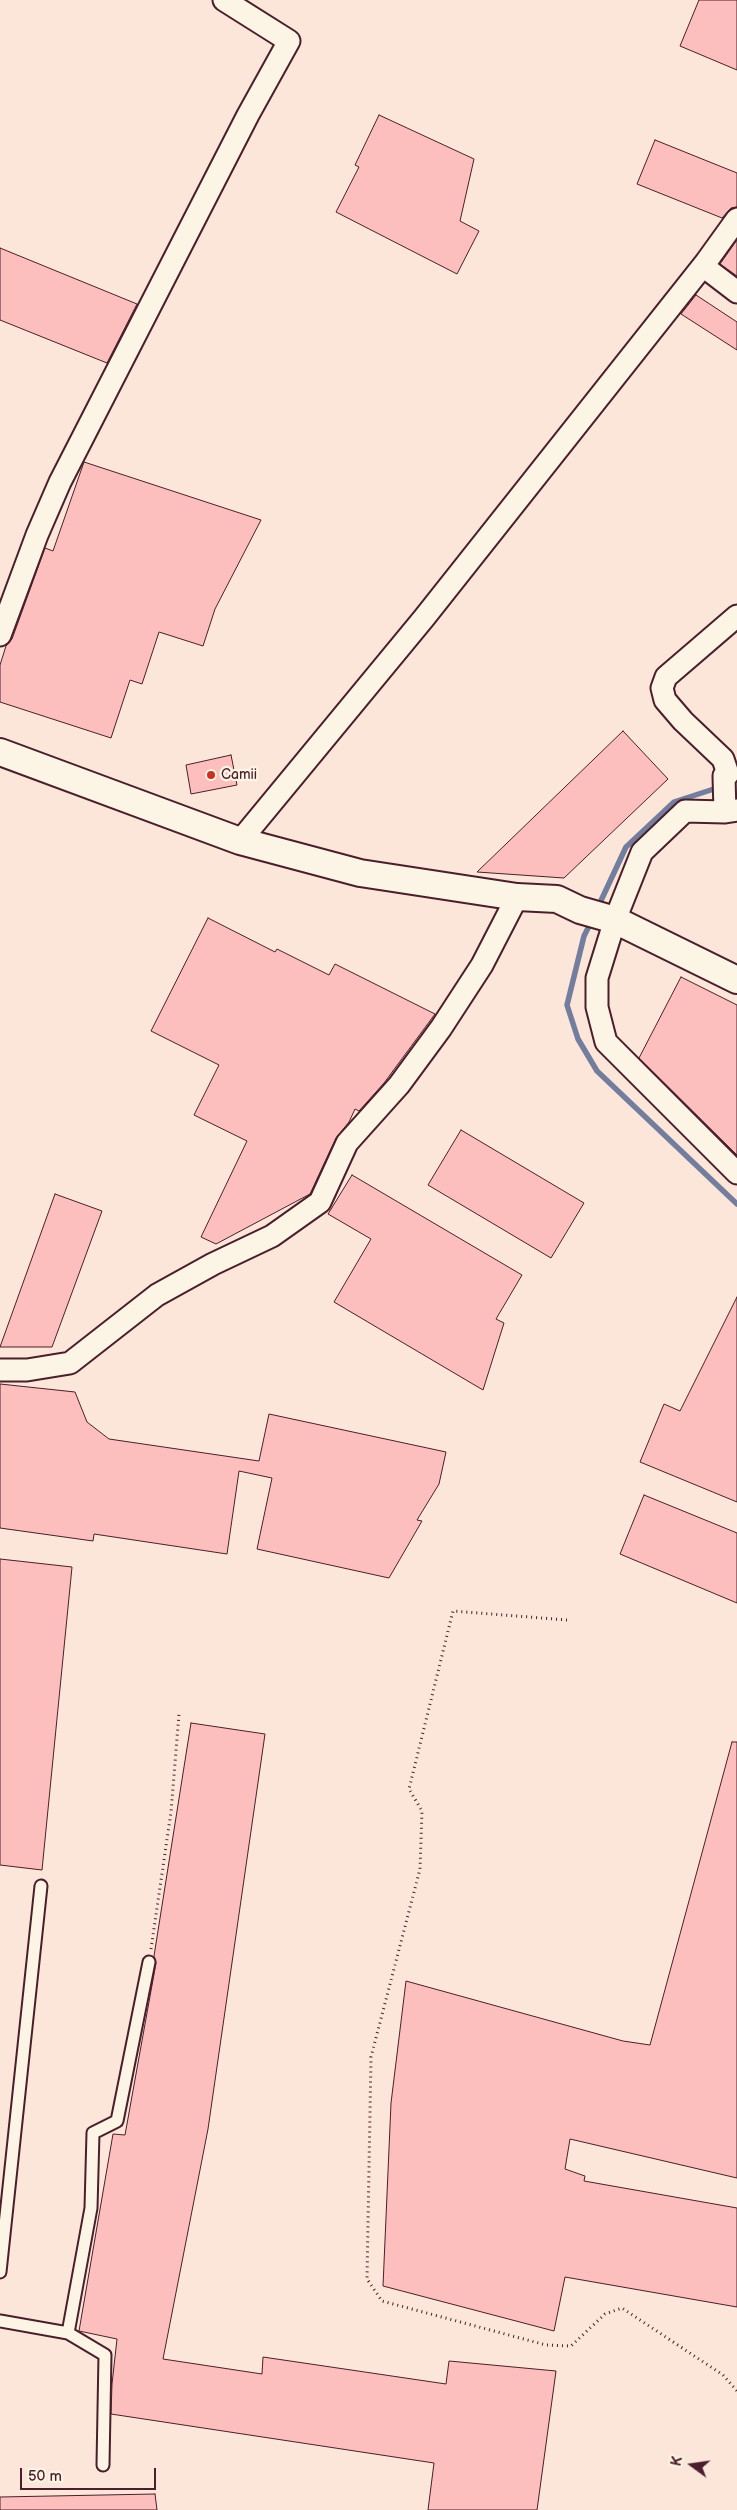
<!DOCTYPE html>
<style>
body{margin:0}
#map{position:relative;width:737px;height:2510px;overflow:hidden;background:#fce5d9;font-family:"Balsamiq Sans",sans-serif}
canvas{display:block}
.north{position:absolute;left:667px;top:2440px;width:50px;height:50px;-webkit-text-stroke:4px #fcf5e5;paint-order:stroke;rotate:284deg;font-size:14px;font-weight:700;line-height:20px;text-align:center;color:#4a1f2b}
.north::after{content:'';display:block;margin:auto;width:18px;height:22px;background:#4a1f2b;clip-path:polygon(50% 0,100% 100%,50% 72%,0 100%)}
.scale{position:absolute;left:20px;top:2468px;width:136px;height:22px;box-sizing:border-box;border:2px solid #4a1f2b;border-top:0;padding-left:6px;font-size:15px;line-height:18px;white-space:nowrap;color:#4a1f2b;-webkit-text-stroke:4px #fcf5e5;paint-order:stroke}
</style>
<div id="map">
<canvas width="737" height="2510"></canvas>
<div class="north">K</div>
<div class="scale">50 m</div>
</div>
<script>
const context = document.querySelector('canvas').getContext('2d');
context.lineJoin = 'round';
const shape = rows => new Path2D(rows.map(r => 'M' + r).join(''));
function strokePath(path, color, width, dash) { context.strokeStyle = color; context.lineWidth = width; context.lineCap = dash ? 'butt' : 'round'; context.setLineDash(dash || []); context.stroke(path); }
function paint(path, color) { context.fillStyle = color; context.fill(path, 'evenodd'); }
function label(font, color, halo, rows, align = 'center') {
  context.font = font + ' "Balsamiq Sans",sans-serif'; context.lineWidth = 4.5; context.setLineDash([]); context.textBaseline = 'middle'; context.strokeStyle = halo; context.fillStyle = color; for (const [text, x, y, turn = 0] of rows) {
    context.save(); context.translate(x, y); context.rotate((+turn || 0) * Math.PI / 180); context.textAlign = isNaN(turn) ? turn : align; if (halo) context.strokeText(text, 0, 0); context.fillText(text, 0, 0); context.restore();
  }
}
strokePath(shape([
 [598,907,626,847,674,802,720,787],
 [592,920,584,936,567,1005,578,1039,597,1071,737,1204]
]), '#737e9e', 5.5);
const building = shape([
 [699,0,737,0,737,70,680,46,699,0],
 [379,115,474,159,460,221,479,231,457,274,336,212,359,167,355,165,379,115],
 [655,140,737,173,737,207,731,208,722,218,637,184,655,140],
 [737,240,737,276,720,264,737,240],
 [0,248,137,304,107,363,0,320,0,248],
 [696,295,737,322,737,350,681,314,696,295],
 [84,462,261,520,215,609,203,646,159,632,142,684,130,680,111,738,0,702,0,665,6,646,12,639,45,548,53,551,84,462],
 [623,731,668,779,564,878,477,872,623,731],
 [231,755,237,785,191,794,186,765,231,755],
 [208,918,275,952,277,949,329,975,335,964,435,1014,384,1083,359,1111,355,1109,349,1122,336,1138,310,1194,216,1244,201,1237,247,1141,194,1115,219,1065,151,1031,208,918],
 [681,977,737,1005,737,1155,639,1058,681,977],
 [461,1130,584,1203,551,1258,428,1185,461,1130],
 [352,1175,522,1275,496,1319,504,1323,483,1390,334,1302,371,1239,328,1214,352,1175],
 [55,1194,102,1211,52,1347,0,1347,55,1194],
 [737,1297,737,1502,640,1462,664,1404,680,1411,737,1297],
 [0,1384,75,1392,87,1422,109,1439,259,1461,269,1414,446,1452,439,1484,417,1520,422,1521,389,1578,257,1549,272,1478,239,1471,227,1554,94,1534,93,1541,0,1528,0,1384],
 [644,1495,737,1533,737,1603,620,1554,644,1495],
 [0,1559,72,1567,42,1870,0,1865,0,1559],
 [191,1723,265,1734,208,2129,163,2359,262,2374,263,2357,446,2384,449,2361,556,2371,537,2510,428,2510,434,2463,111,2414,112,2384,117,2339,79,2331,113,2134,125,2135,156,1963,154,1956,191,1723],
 [732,1742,737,1742,737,2178,570,2139,565,2169,585,2176,584,2181,737,2208,737,2307,565,2277,554,2331,383,2286,391,2103,406,1981,623,2041,650,2045,732,1742],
 [155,2494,157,2510,0,2510,0,2497,155,2494]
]);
paint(building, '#fcbfbd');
strokePath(building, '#4a1f2b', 1);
const service = shape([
 [0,2272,41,1886],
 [0,2321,68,2333,105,2355,103,2465],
 [68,2333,91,2208,93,2133,117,2121,149,1962]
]);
const minor = shape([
 [703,266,737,292],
 [0,635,37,535,60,482,248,115,289,41,224,0],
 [737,810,725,812,685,811,642,852,615,920,597,978,597,1007,606,1042,737,1173],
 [725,812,724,776,728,774,723,759,683,721,665,700,662,688,666,677,737,616],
 [240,841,424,618,706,262,737,219],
 [0,1370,27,1370,70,1363,157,1295,213,1264,272,1236,320,1202,347,1143,399,1085,441,1028,482,965,517,897]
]);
const tertiary = shape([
 [0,752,240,841,360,873,517,897,557,899,580,910,615,920,737,980]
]);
strokePath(service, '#4a1f2b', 15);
strokePath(minor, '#4a1f2b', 25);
strokePath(tertiary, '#4a1f2b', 30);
strokePath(shape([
 [567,1620,453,1611,409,1789,422,1811,420,1869,371,2057,367,2279,382,2301,546,2345,571,2346,605,2314,622,2308,723,2375,737,2391],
 [151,1949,171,1812,179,1714]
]), '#4a1f2b', 3, [1, 4]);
strokePath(service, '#fcf5e5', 11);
strokePath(minor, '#fcf5e5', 21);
strokePath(tertiary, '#fcf5e5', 26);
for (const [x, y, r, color] of [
 [211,775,5,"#c8321e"]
]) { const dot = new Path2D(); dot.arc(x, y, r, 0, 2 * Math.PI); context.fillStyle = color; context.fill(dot); strokePath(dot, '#fcf5e5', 2); }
label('14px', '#4a1f2b', '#fcf5e5', [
 ["Camii",221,775]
], 'left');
</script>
